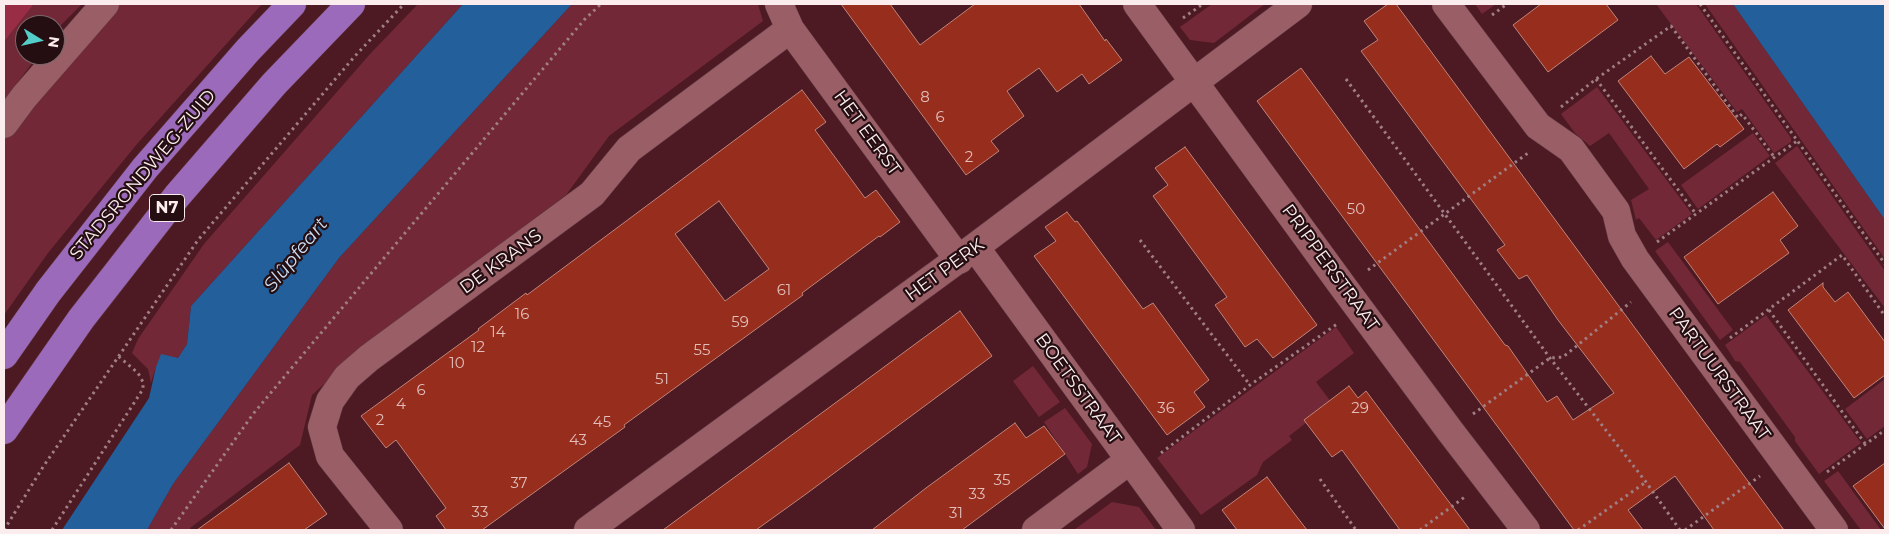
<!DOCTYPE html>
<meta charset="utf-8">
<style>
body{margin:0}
#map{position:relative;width:1889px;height:534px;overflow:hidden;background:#4d1a24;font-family:Montserrat,sans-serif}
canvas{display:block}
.frame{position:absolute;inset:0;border:5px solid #fbedee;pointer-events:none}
.north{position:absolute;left:15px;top:15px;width:50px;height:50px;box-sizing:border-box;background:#250e12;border:1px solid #7b676a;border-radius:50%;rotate:99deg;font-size:14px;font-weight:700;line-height:20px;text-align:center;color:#fbedee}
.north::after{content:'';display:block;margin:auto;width:18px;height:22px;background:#54cdc8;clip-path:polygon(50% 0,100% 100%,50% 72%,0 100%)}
</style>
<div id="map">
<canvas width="1889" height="534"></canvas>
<div class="frame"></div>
<div class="north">N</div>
</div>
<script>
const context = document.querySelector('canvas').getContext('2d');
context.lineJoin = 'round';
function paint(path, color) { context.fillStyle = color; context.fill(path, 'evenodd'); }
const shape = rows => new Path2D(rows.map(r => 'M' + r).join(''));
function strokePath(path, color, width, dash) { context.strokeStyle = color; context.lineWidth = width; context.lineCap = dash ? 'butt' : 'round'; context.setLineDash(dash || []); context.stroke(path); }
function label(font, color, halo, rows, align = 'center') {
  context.font = font + ' Montserrat,sans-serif'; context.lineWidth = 4.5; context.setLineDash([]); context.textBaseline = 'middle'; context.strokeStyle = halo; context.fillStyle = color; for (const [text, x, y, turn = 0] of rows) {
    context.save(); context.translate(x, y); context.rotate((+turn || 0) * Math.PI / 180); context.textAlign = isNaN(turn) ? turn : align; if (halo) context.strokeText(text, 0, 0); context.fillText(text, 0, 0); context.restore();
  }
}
paint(shape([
 [34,4,82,4,55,31,55,25,25,25,25,55,38,55,4,101,4,42],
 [113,4,262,4,137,144,48,253,4,315,4,136],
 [418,4,463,4,191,306,187,344,178,358,156,367,151,383,148,369,132,353,138,339,204,244,370,54],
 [572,4,758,4,763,21,609,136,566,195,374,339,312,395,300,445,190,528,191,530,147,530,173,484,339,258],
 [1212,4,1265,4,1214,43,1190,40,1180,27],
 [1475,4,1496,4,1482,14],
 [1656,4,1696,4,1791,138,1791,142,1774,153,1742,109,1737,112],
 [1705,4,1733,4,1885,220,1885,259],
 [1597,87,1692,214,1656,240,1639,218,1636,220,1631,200,1649,189,1609,133,1590,146,1575,133,1561,114],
 [1753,133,1770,156,1698,209,1681,185],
 [1797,146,1885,271,1885,308,1775,163],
 [1668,242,1733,330,1720,340,1655,251],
 [1766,315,1861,443,1819,474,1795,441,1795,437,1740,362,1735,361,1725,345],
 [1336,327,1354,353,1316,382,1332,403,1289,436,1292,440,1263,462,1257,475,1201,515,1157,458],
 [1033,366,1060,402,1039,417,1013,381],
 [1885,379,1885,426,1867,439,1845,409],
 [1065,408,1092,444,1087,467,1078,474,1044,422],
 [1838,471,1881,530,1861,530,1824,481],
 [1112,502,1139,507,1156,530,1074,530]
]), '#722837');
paint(shape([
 [4,4,34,4,4,42]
]), '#992d46');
paint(shape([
 [463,4,572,4,339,258,173,484,147,530,62,530,149,398,156,367,161,354,178,358,187,344,191,306],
 [1733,4,1885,4,1885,220]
]), '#235f9b');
const building = shape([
 [841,4,890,4,920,45,975,4,1079,4,1105,41,1106,39,1122,60,1089,84,1082,74,1057,92,1039,68,1007,91,1024,116,991,141,999,151,966,175,841,4],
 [1388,4,1396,4,1784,530,1714,530,1675,476,1628,510,1643,530,1574,530,1257,101,1301,68,1505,345,1508,346,1547,402,1557,396,1573,420,1614,393,1558,320,1527,275,1519,279,1497,250,1505,245,1361,51,1378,40,1364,21,1388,4],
 [1541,4,1606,4,1618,20,1548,72,1513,25,1541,4],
 [1651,56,1665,74,1689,57,1744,129,1720,147,1717,144,1684,169,1618,81,1651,56],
 [802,90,826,122,815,130,865,198,876,190,900,222,880,237,879,236,802,293,803,295,624,425,625,427,482,530,446,530,436,516,446,508,396,440,386,448,361,416,479,330,478,329,526,293,527,295,802,90],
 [719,201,769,269,725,301,675,234,719,201],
 [1185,147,1317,325,1273,358,1257,339,1245,347,1215,305,1227,297,1153,196,1168,185,1155,168,1185,147],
 [1773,192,1798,226,1780,240,1789,253,1718,304,1684,257,1773,192],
 [1067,212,1075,222,1077,221,1143,309,1153,303,1209,380,1194,392,1205,407,1167,435,1034,256,1056,241,1045,227,1067,212],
 [1823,283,1823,287,1835,302,1848,292,1885,342,1885,375,1854,398,1788,310,1823,283],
 [960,311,992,356,806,494,756,530,663,530,960,311],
 [1349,386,1358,398,1366,391,1470,530,1400,530,1342,450,1332,457,1304,420,1349,386],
 [1015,423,1026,438,1044,426,1065,454,962,530,872,530,926,488,1015,423],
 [289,463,327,514,304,530,197,530,289,463],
 [1885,463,1885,529,1853,486,1885,463],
 [1267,477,1287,504,1307,530,1237,530,1222,510,1267,477]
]);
paint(building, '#962d1d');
strokePath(building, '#c18478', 1);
const minor = shape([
 [779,4,790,29,959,260],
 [1137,4,1344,288,1450,431,1526,530],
 [1446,4,1538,126,1571,149,1616,211,1622,236,1635,259,1834,530],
 [4,124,24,97,105,4],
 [975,247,1181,530],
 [389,530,330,456,322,427,330,401,347,377,369,358,592,194,629,149,790,29],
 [588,530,975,247,1298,4],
 [1036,530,1130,460]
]);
const highway = shape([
 [4,355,48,292,145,168,248,50,292,4],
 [4,430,81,319,177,196,274,84,351,4]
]);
strokePath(minor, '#613a43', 29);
strokePath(highway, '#613a43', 29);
strokePath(shape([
 [1700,4,1885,264],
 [1492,15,1507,4],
 [1183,18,1203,4],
 [1346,79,1550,358,1646,482,1680,530],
 [1596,79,1696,214],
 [1561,107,1596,79,1671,26,1738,118,1742,114,1775,158],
 [1140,240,1250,385],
 [1657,242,1797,141],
 [1368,270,1528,153],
 [1769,310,1866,445],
 [1730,338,1842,255,1885,316],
 [1473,414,1550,358,1563,357,1631,302],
 [1161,453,1250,385,1337,324],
 [1827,472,1885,430],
 [1320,479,1356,530],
 [4,530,43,467,198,240,355,56,404,4],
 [52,530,143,389,143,382,138,373,118,356],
 [171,530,253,414,584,20,601,4],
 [1420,530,1466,496],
 [1578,530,1646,482],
 [1685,530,1760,476]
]), '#a07f84', 3, [2.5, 4]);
strokePath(minor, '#995e66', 28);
strokePath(highway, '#9c6abb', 28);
label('15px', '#e2bdba', null, [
 ["8",925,98],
 ["6",940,118],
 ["2",969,158],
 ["50",1356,210],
 ["61",784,291],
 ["16",522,315],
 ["59",740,323],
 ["14",498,333],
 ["12",478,348],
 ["55",702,351],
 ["10",457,364],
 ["51",662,380],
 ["6",421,391],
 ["4",401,405],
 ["36",1166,409],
 ["29",1360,409],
 ["2",380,421],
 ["45",602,423],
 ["43",578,441],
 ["35",1002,481],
 ["37",519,484],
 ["33",977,495],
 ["33",480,513],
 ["31",956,514]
]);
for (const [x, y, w] of [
 [167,208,35]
]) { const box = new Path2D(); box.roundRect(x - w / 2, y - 13.5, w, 27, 4); context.fillStyle = '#250e12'; context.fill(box); strokePath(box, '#fbedee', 1); }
label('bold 16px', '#fbedee', null, [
 ["N7",167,208]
]);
label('18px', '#fbedee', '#250e12', [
 ["HET EERST",867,133,54],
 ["STADSRONDWEG-ZUID",143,175,-50],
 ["DE KRANS",501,262,-36],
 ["PRIPPERSTRAAT",1330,268,54],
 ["HET PERK",945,270,-36],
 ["PARTUURSTRAAT",1719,374,54],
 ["BOETSSTRAAT",1078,389,54]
]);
label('italic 19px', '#ccdef3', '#250e12', [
 ["Slûpfeart",296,255,-51]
]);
</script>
